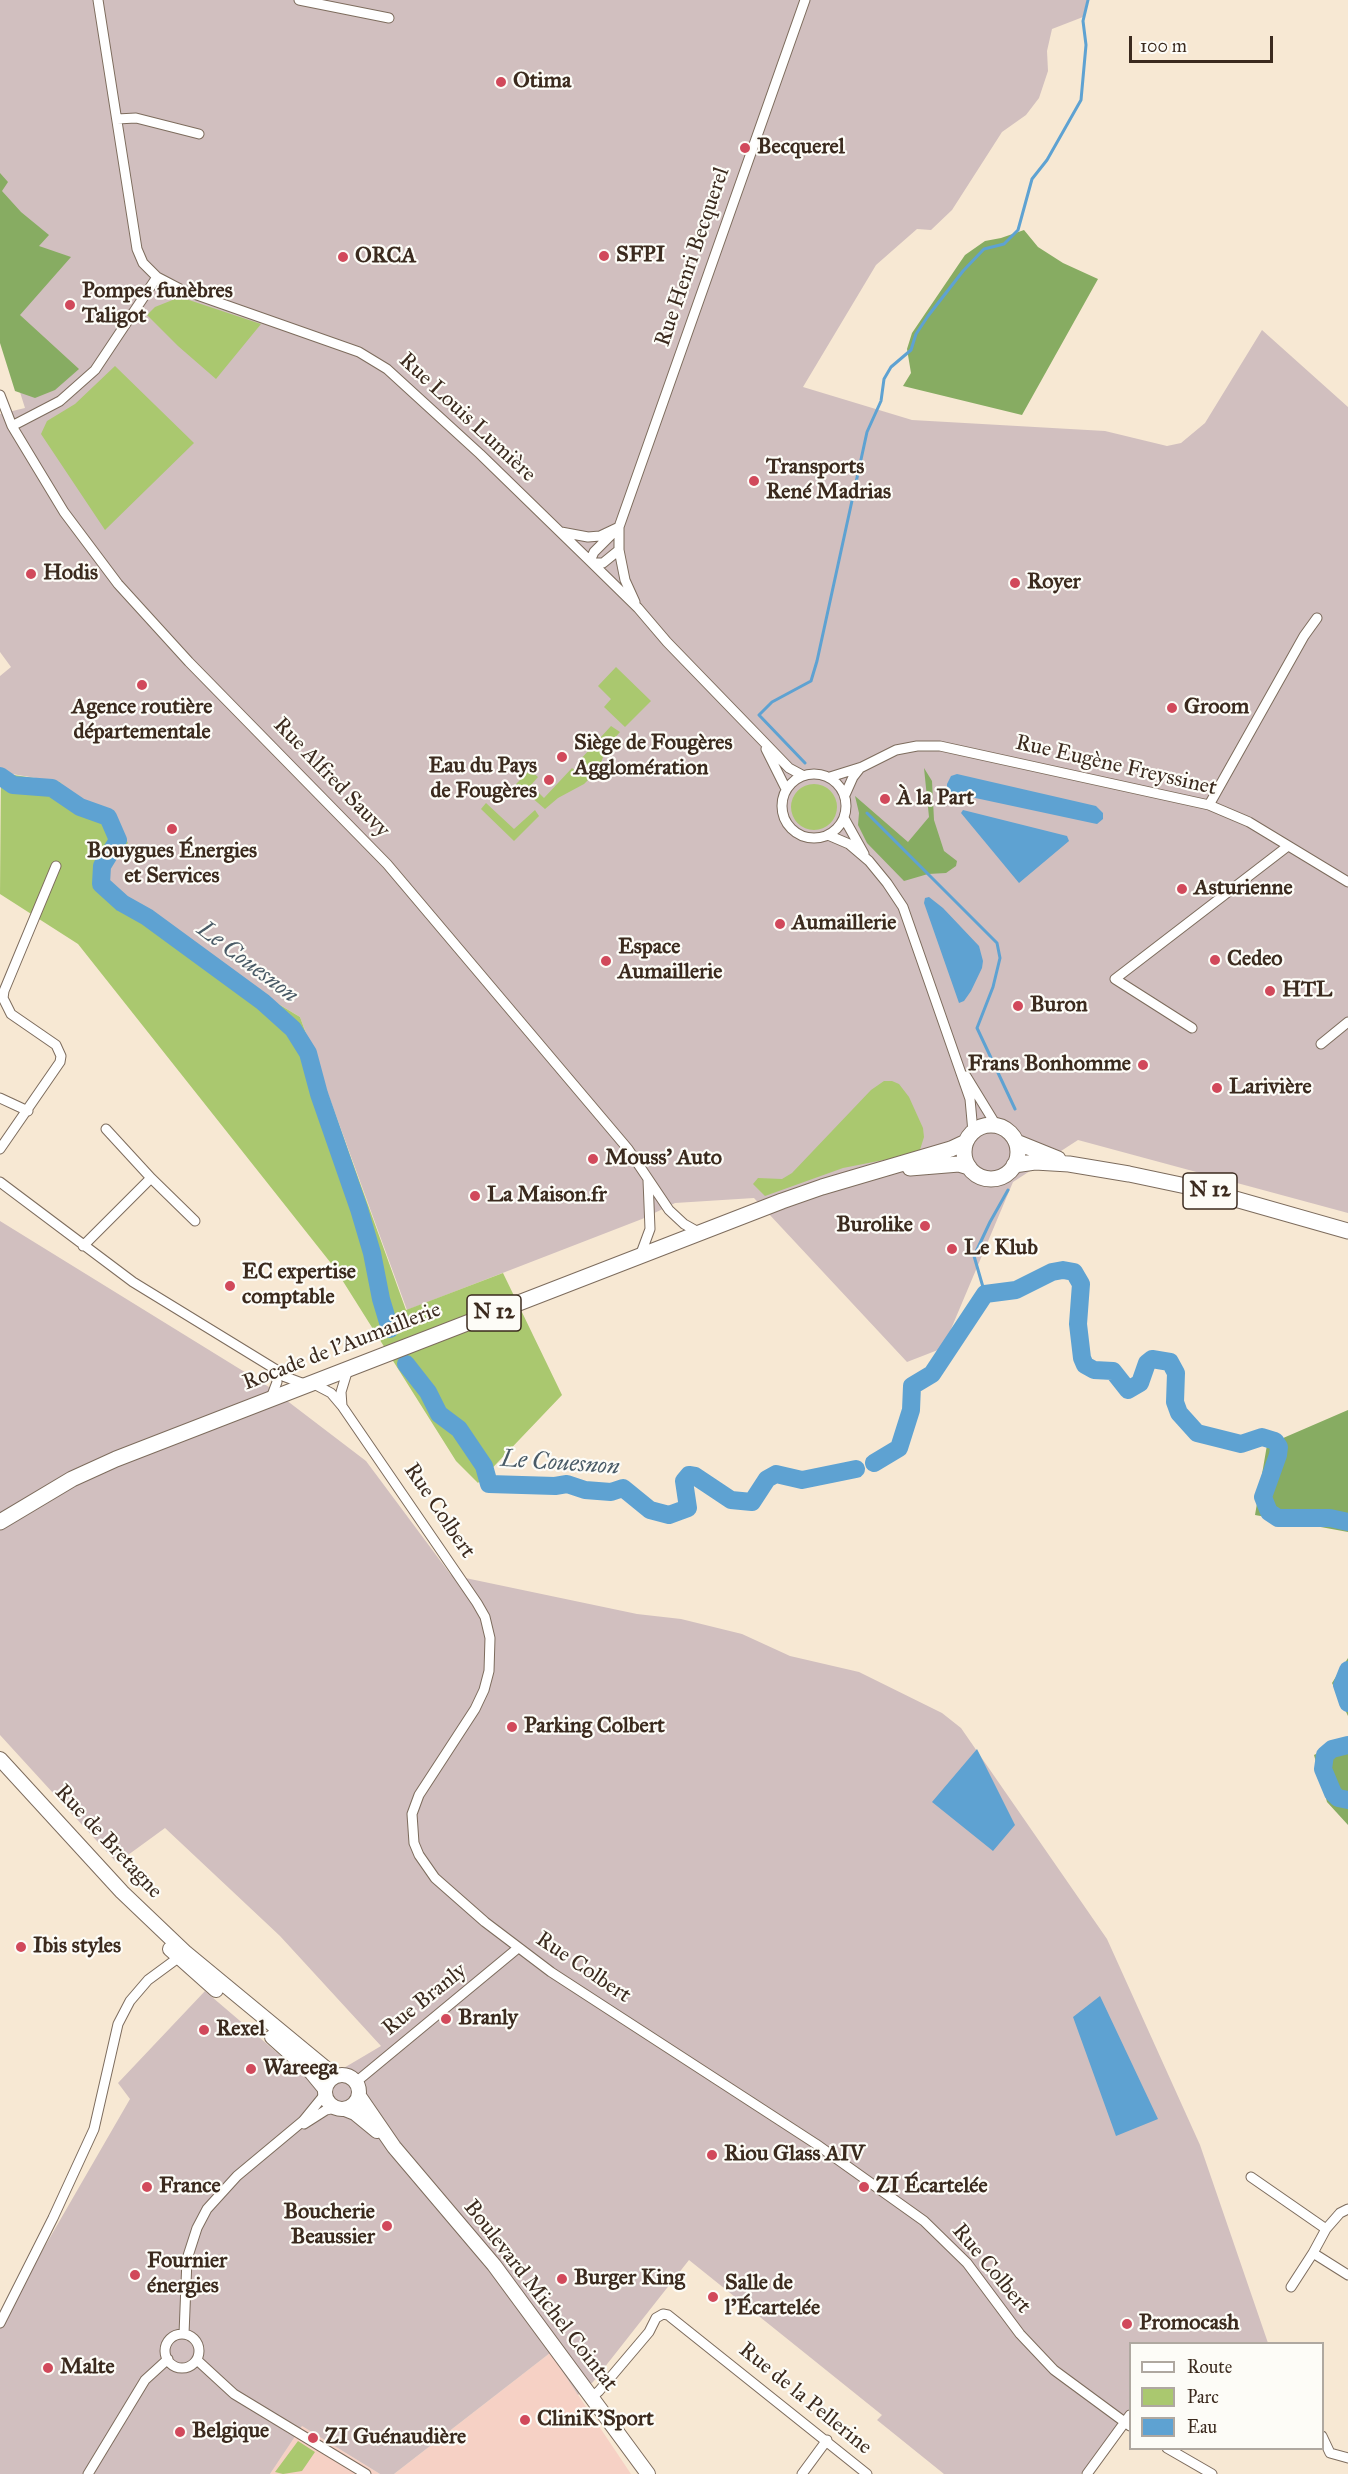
<!DOCTYPE html>
<meta charset="utf-8">
<style>
body{margin:0}
#map{position:relative;width:1348px;height:2474px;overflow:hidden;background:#f7e8d3;font-family:"IM FELL Great Primer",serif}
canvas{display:block}
.legend{position:absolute;left:1129px;top:2342px;width:195px;height:108px;box-sizing:border-box;background:#fdfcf7;border:2px solid #afa8a0;margin:0;padding:8px 10px;list-style:none;font-size:18px;color:#3b2a1e}
.legend li{display:flex;align-items:center;gap:12px;height:30px}
.legend b{width:30px;border:2px solid #afa8a0}
.scale{position:absolute;left:1129px;top:36px;width:144px;height:27px;box-sizing:border-box;border:3px solid #3b2a1e;border-top:0;padding-left:8px;font-size:18px;line-height:21px;white-space:nowrap;color:#3b2a1e;-webkit-text-stroke:4px #fdfcf7;paint-order:stroke}
</style>
<div id="map">
<canvas width="1348" height="2474"></canvas>
<ul class="legend">
<li><b style="height:8px;background:#fff"></b>Route</li>
<li><b style="height:16px;background:#aac86f"></b>Parc</li>
<li><b style="height:16px;background:#5ea2d2"></b>Eau</li>
</ul>
<div class="scale">100 m</div>
</div>
<script>
const context = document.querySelector('canvas').getContext('2d');
context.lineJoin = 'round';
function paint(path, color) { context.fillStyle = color; context.fill(path, 'evenodd'); }
const shape = rows => new Path2D(rows.map(r => 'M' + r).join(''));
function strokePath(path, color, width, dash) { context.strokeStyle = color; context.lineWidth = width; context.lineCap = dash ? 'butt' : 'round'; context.setLineDash(dash || []); context.stroke(path); }
function label(font, color, halo, rows, align = 'center') {
  context.font = font + ' "IM FELL Great Primer",serif'; context.lineWidth = 4.5; context.setLineDash([]); context.textBaseline = 'middle'; context.strokeStyle = halo; context.fillStyle = color; for (const [text, x, y, turn = 0] of rows) {
    context.save(); context.translate(x, y); context.rotate((+turn || 0) * Math.PI / 180); context.textAlign = isNaN(turn) ? turn : align; if (halo) context.strokeText(text, 0, 0); context.fillText(text, 0, 0); context.restore();
  }
}
paint(shape([
 [550,2353,631,2474,394,2474],
 [302,2426,380,2474,270,2474]
]), '#f6d1c5');
paint(shape([
 [0,0,1087,0,1083,17,1052,29,1047,51,1048,71,1039,98,1026,115,1002,132,952,210,931,230,917,229,876,265,803,387,912,420,1105,431,1167,446,1181,443,1205,423,1262,330,1348,407,1348,1213,1078,1140,1013,1182,943,1348,907,1362,754,1198,675,1203,642,1219,407,1310,300,1017,136,919,130,901,105,888,98,876,110,811,80,807,60,782,0,772,0,676,11,667,0,652,0,414,25,408,0,329],
 [0,1221,269,1387,366,1461,451,1575,637,1614,681,1619,742,1634,790,1656,859,1672,942,1713,961,1728,1107,1939,1200,2145,1268,2343,1130,2344,1130,2408,1081,2474,944,2474,877,2420,882,2415,689,2260,593,2382,578,2395,550,2353,394,2474,380,2474,302,2426,270,2474,0,2474,0,2324,130,2099,118,2083,205,1991,315,2085,381,2046,280,1936,165,1828,117,1863,0,1735]
]), '#d1bfbf');
paint(shape([
 [180,297,261,324,216,379,178,346,147,315,155,307],
 [115,366,194,443,105,530,41,434,47,421,75,404],
 [616,667,651,701,625,727,604,707,611,699,598,686],
 [611,726,620,732,606,748,599,769,584,784,558,798,545,809,516,784,530,770,538,777,531,785,544,798,572,768,582,777,588,770,579,761],
 [1,773,60,782,80,807,110,811,128,843,98,876,105,888,130,901,136,919,300,1017,406,1310,503,1273,562,1395,478,1483,456,1461,334,1267,78,944,0,894],
 '791 807a23 23 0 1 1 46 0a23 23 0 1 1-46 0Z',
 [486,803,514,829,535,810,539,816,514,841,481,809],
 [884,1081,892,1081,899,1084,909,1097,923,1128,924,1137,919,1153,843,1168,765,1196,753,1184,758,1178,782,1179,792,1173,871,1090],
 [298,2441,315,2452,302,2471,283,2474,275,2472]
]), '#aac86f');
paint(shape([
 [0,173,8,182,2,191,21,212,49,235,39,246,71,257,20,315,79,369,55,390,35,398,15,391,0,343],
 [1024,230,1038,247,1063,263,1098,279,1022,415,903,386,911,373,907,349,912,333,965,255,985,241,1001,238],
 [924,768,932,781,934,820,944,851,957,861,956,866,946,873,928,874,904,881,867,843,858,825,859,813,855,796,908,842,929,817],
 [1348,1410,1348,1532,1255,1515,1267,1445],
 [1348,1658,1348,1716,1332,1683],
 [1348,1738,1348,1825,1327,1802,1314,1755]
]), '#87ac62');
paint(shape([
 [957,774,1096,806,1103,813,1103,819,1097,824,1092,823,952,793,947,789,947,784,951,776],
 [963,810,1067,836,1069,841,1019,883,961,813],
 [929,897,943,908,979,946,983,961,982,968,971,991,964,1001,959,1003,924,903,925,898],
 [977,1749,1015,1825,993,1851,932,1802],
 [1100,1996,1158,2119,1116,2136,1073,2017]
]), '#5ea2d2');
strokePath(shape([
 [805,763,759,715,772,702,811,681,817,661,867,432,881,401,884,379,891,367,911,350,916,334,928,316,963,271,984,249,1004,244,1018,230,1032,179,1047,160,1081,100,1086,45,1083,21,1088,0],
 [867,813,997,943,1000,958,993,987,977,1028,1015,1109],
 [985,1294,974,1256,990,1222,1008,1190]
]), '#5ea2d2', 3);
strokePath(shape([
 [0,776,13,785,52,788,80,807,108,817,118,840,102,866,101,884,122,903,147,917,263,1002,293,1029,308,1053,319,1094,359,1209,372,1253,381,1299,390,1329],
 [406,1364,428,1392,439,1414,459,1429,484,1466,489,1484,555,1486,567,1484,585,1490,611,1492,623,1488,650,1510,669,1515,688,1508,684,1481,689,1475,695,1476,731,1500,752,1502,767,1479,776,1474,802,1480,856,1469],
 [874,1463,899,1448,911,1410,912,1386,932,1374,985,1294,1016,1290,1052,1272,1063,1270,1074,1272,1081,1284,1078,1324,1082,1358,1085,1365,1094,1370,1113,1371,1128,1390,1140,1383,1147,1363,1152,1359,1170,1362,1176,1373,1175,1402,1179,1413,1197,1433,1241,1444,1262,1437,1275,1441,1279,1447,1278,1455,1263,1497,1269,1512,1278,1518,1330,1518,1348,1522],
 [1348,1670,1342,1685,1348,1703],
 [1348,1745,1332,1749,1325,1755,1323,1769,1333,1793,1338,1798,1348,1800]
]), '#5ea2d2', 18);
const street = shape([
 [98,0,137,249,143,263,157,277,180,289,359,352,387,369,480,454,590,561,638,608,667,642,761,739,789,768,802,775],
 [299,0,389,18],
 [117,119,136,118,199,134],
 [0,395,12,426,64,512,118,584,189,662,387,864,628,1149,669,1210,684,1224,700,1233],
 [12,426,60,401,95,370,157,277],
 [561,532,588,537,600,536,619,527],
 [590,561,594,552,613,533],
 [592,563,603,563,619,550],
 [635,602,625,580,619,550,619,527,805,0],
 [766,749,786,789],
 '782 806a32 32 0 1 1 64 0a32 32 0 1 1-64 0Z',
 [830,777,862,767,896,750,917,746,940,746,1209,805,1249,822,1348,882],
 [845,795,853,777,860,768],
 [1209,805,1304,636,1317,618],
 [844,818,864,854],
 [828,835,849,844,869,861,887,883,903,907,970,1099,973,1132],
 [1192,1028,1115,979,1288,846],
 [1321,1044,1348,1022],
 [966,1076,996,1125],
 [0,1098,28,1111],
 [106,1129,151,1178,195,1221],
 [0,1149,60,1062,61,1056,56,1045,11,1014,3,998,4,991,56,866],
 [0,1182,133,1282,275,1369],
 [83,1246,151,1178],
 [640,1256,650,1229,648,1180],
 [312,1383,331,1393,342,1406,341,1392,348,1369],
 [271,1398,277,1382,275,1369,283,1376,307,1385],
 [342,1406,477,1603,485,1617,490,1638,489,1671,484,1690,475,1709,419,1795,412,1814,414,1843,419,1855,435,1878,485,1922,551,1972,816,2144,924,2221,967,2263,1020,2334,1054,2370,1130,2426],
 [356,2082,518,1948],
 [304,2124,326,2110,335,2108],
 [1251,2177,1326,2229,1313,2253,1348,2275],
 [1326,2229,1340,2213,1348,2209],
 [1291,2287,1313,2253],
 [0,2323,53,2218,94,2129,118,2024,130,2001,148,1980,182,1955],
 [184,2334,187,2259,197,2228,207,2209,237,2176,303,2121,325,2094],
 '165 2351a17 17 0 1 1 34 0a17 17 0 1 1-34 0Z',
 [197,2360,234,2394,366,2474],
 [592,2397,599,2391,649,2332,656,2318,663,2314,668,2315,867,2474],
 [1322,2436,1330,2453,1348,2458],
 [1167,2448,1212,2474],
 [88,2474,145,2380,168,2359],
 [802,2474,827,2440],
 [1087,2474,1130,2415]
]);
const secondary = shape([
 [0,1759,122,1892,186,1953,335,2076],
 [170,1949,216,1990],
 [272,2037,311,2072,325,2089],
 '325 2092a17 17 0 1 1 34 0a17 17 0 1 1-34 0Z',
 [359,2096,394,2147,494,2265,648,2474],
 [345,2109,355,2113,377,2131]
]);
const primary = shape([
 '964 1152a27 27 0 1 1 54 0a27 27 0 1 1-54 0Z',
 [1016,1142,1058,1159],
 [1014,1165,1035,1162,1069,1164,1129,1174,1200,1189,1348,1231],
 [910,1168,959,1164,969,1167],
 [0,1522,72,1479,116,1459,782,1201,822,1187,951,1149,966,1142]
]);
strokePath(street, '#7d6c5d', 11);
strokePath(secondary, '#7d6c5d', 16);
strokePath(primary, '#7d6c5d', 17);
strokePath(street, '#fff', 9);
strokePath(secondary, '#fff', 14);
strokePath(primary, '#fff', 15);
for (const [x, y, r, color] of [
 [501,82,6,"#d1495b"],
 [745,148,6,"#d1495b"],
 [604,256,6,"#d1495b"],
 [343,257,6,"#d1495b"],
 [70,305,6,"#d1495b"],
 [754,481,6,"#d1495b"],
 [31,574,6,"#d1495b"],
 [1015,583,6,"#d1495b"],
 [142,685,6,"#d1495b"],
 [1172,708,6,"#d1495b"],
 [562,757,6,"#d1495b"],
 [549,780,6,"#d1495b"],
 [885,799,6,"#d1495b"],
 [172,829,6,"#d1495b"],
 [1182,889,6,"#d1495b"],
 [780,924,6,"#d1495b"],
 [1215,960,6,"#d1495b"],
 [606,961,6,"#d1495b"],
 [1270,991,6,"#d1495b"],
 [1018,1006,6,"#d1495b"],
 [1143,1065,6,"#d1495b"],
 [1217,1088,6,"#d1495b"],
 [593,1159,6,"#d1495b"],
 [475,1196,6,"#d1495b"],
 [925,1226,6,"#d1495b"],
 [952,1249,6,"#d1495b"],
 [230,1286,6,"#d1495b"],
 [512,1727,6,"#d1495b"],
 [21,1947,6,"#d1495b"],
 [446,2019,6,"#d1495b"],
 [204,2030,6,"#d1495b"],
 [251,2069,6,"#d1495b"],
 [712,2155,6,"#d1495b"],
 [147,2187,6,"#d1495b"],
 [864,2187,6,"#d1495b"],
 [387,2226,6,"#d1495b"],
 [135,2275,6,"#d1495b"],
 [562,2279,6,"#d1495b"],
 [713,2297,6,"#d1495b"],
 [1127,2324,6,"#d1495b"],
 [48,2368,6,"#d1495b"],
 [525,2420,6,"#d1495b"],
 [180,2432,6,"#d1495b"],
 [313,2438,6,"#d1495b"]
]) { const dot = new Path2D(); dot.arc(x, y, r, 0, 2 * Math.PI); context.fillStyle = color; context.fill(dot); strokePath(dot, '#fdfcf7', 2); }
for (const [x, y, w] of [
 [1210,1191,54],
 [494,1313,54]
]) { const box = new Path2D(); box.roundRect(x - w / 2, y - 18, w, 36, 4.5); context.fillStyle = '#fdfcf7'; context.fill(box); strokePath(box, '#3b2a1e', 1.5); }
label('bold 21px', '#3b2a1e', null, [
 ["N 12",1210,1191],
 ["N 12",494,1313]
]);
label('bold 22px', '#3b2a1e', '#fdfcf7', [
 ["Otima",513,82],
 ["Becquerel",757,148],
 ["SFPI",616,256],
 ["ORCA",355,257],
 ["Pompes funèbres",82,292],
 ["Taligot",82,317],
 ["Transports",766,468],
 ["René Madrias",766,493],
 ["Hodis",43,574],
 ["Royer",1027,583],
 ["Agence routière",142,708,"center"],
 ["départementale",142,733,"center"],
 ["Groom",1184,708],
 ["Siège de Fougères",574,744],
 ["Agglomération",574,769],
 ["Eau du Pays",537,767,"right"],
 ["de Fougères",537,792,"right"],
 ["À la Part",897,799],
 ["Bouygues Énergies",172,852,"center"],
 ["et Services",172,877,"center"],
 ["Asturienne",1194,889],
 ["Aumaillerie",792,924],
 ["Espace",618,948],
 ["Aumaillerie",618,973],
 ["Cedeo",1227,960],
 ["HTL",1282,991],
 ["Buron",1030,1006],
 ["Frans Bonhomme",1131,1065,"right"],
 ["Larivière",1229,1088],
 ["Mouss' Auto",605,1159],
 ["La Maison.fr",487,1196],
 ["Burolike",913,1226,"right"],
 ["Le Klub",964,1249],
 ["EC expertise",242,1273],
 ["comptable",242,1298],
 ["Parking Colbert",524,1727],
 ["Ibis styles",33,1947],
 ["Branly",458,2019],
 ["Rexel",216,2030],
 ["Wareega",263,2069],
 ["Riou Glass AIV",724,2155],
 ["France",159,2187],
 ["ZI Écartelée",876,2187],
 ["Boucherie",375,2213,"right"],
 ["Beaussier",375,2238,"right"],
 ["Fournier",147,2262],
 ["énergies",147,2287],
 ["Burger King",574,2279],
 ["Salle de",725,2284],
 ["l'Écartelée",725,2309],
 ["Promocash",1139,2324],
 ["Malte",60,2368],
 ["CliniK'Sport",537,2420],
 ["Belgique",192,2432],
 ["ZI Guénaudière",325,2438]
], 'left');
label('22px', '#3b2a1e', '#fdfcf7', [
 ["Rue Henri Becquerel",693,257,-71],
 ["Rue Louis Lumière",467,418,43],
 ["Rue Eugène Freyssinet",1116,766,13],
 ["Rue Alfred Sauvy",331,778,46],
 ["Rocade de l'Aumaillerie",342,1347,-21],
 ["Rue Colbert",439,1511,56],
 ["Rue de Bretagne",108,1842,47],
 ["Rue Colbert",583,1968,34],
 ["Rue Branly",425,2000,-39],
 ["Rue Colbert",991,2269,50],
 ["Boulevard Michel Cointat",540,2296,52],
 ["Rue de la Pellerine",805,2399,39]
]);
label('italic 24px', '#495a66', '#fdfcf7', [
 ["Le Couesnon",247,963,37],
 ["Le Couesnon",560,1464,4]
]);
</script>
